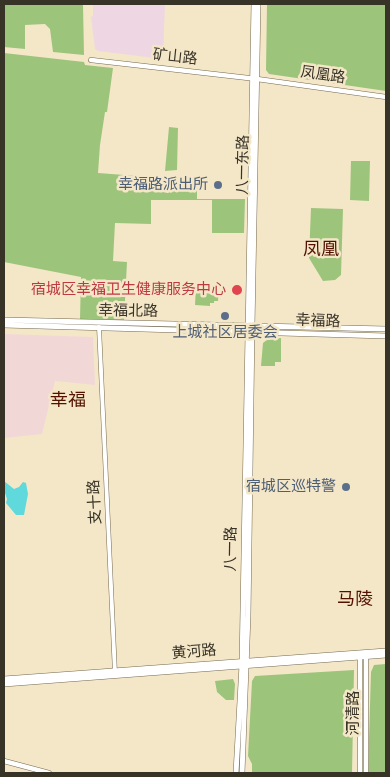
<!DOCTYPE html>
<meta charset="utf-8">
<style>
body{margin:0}
#map{position:relative;width:390px;height:777px;overflow:hidden;background:#f4e7c8;font-family:Cabin,sans-serif}
canvas{display:block}
.frame{position:absolute;inset:0;border:5px solid #383327;pointer-events:none}
</style>
<div id="map">
<canvas width="390" height="777"></canvas>
<div class="frame"></div>
</div>
<script>
const context = document.querySelector('canvas').getContext('2d');
context.lineJoin = 'round';
function paint(path, color) { context.fillStyle = color; context.fill(path, 'evenodd'); }
const shape = rows => new Path2D(rows.map(r => 'M' + r).join(''));
function strokePath(path, color, width, dash) { context.strokeStyle = color; context.lineWidth = width; context.lineCap = dash ? 'butt' : 'round'; context.setLineDash(dash || []); context.stroke(path); }
function label(font, color, halo, rows, align = 'center') {
  context.font = font + ' Cabin,"Noto Sans SC",sans-serif'; context.lineWidth = 5; context.setLineDash([]); context.textBaseline = 'middle'; context.strokeStyle = halo; context.fillStyle = color; for (const [text, x, y, turn = 0] of rows) {
    context.save(); context.translate(x, y); context.rotate((+turn || 0) * Math.PI / 180); context.textAlign = isNaN(turn) ? turn : align; if (halo) context.strokeText(text, 0, 0); context.fillText(text, 0, 0); context.restore();
  }
}
paint(shape([
 [93,4,165,4,163,59,98,51,95,49,91,17,93,16]
]), '#eed7e2');
paint(shape([
 [4,334,93,337,95,385,55,381,42,434,4,438]
]), '#f2d7d7');
paint(shape([
 [4,4,83,4,84,55,53,52,50,29,45,24,25,25,25,49,4,47],
 [267,4,386,4,386,91,269,74,266,70],
 [4,53,84,62,85,65,113,68,107,112,105,112,100,145,98,173,151,177,197,176,197,199,245,199,244,233,212,233,212,200,151,200,151,224,115,223,113,261,127,262,124,320,80,319,81,277,4,262],
 [169,127,178,128,177,170,165,171],
 [351,161,370,161,369,201,350,200],
 [311,208,343,209,341,275,335,280,323,281,309,258],
 [196,285,219,286,218,301,214,301,214,303,210,303,210,306,195,305],
 [281,338,281,362,275,362,275,366,261,366,263,343,268,339],
 [386,664,386,773,368,773,371,672,374,665],
 [354,670,352,773,252,773,252,764,248,756,252,681,255,676],
 [233,679,235,684,234,700,226,700,217,692,215,681]
]), '#9dc47b');
paint(shape([
 [4,481,14,489,19,487,23,482,26,483,28,494,24,515,16,515,6,503,7,499,5,493,4,493]
]), '#60d9dc');
const minor = shape([
 [99,327,115,673]
]);
const tertiary = shape([
 [91,60,257,79,386,97],
 [4,761,49,773],
 [360,773,360,657],
 [366,773,366,655]
]);
const secondary = shape([
 [4,320,386,329],
 [4,325,386,336],
 [4,679,386,651],
 [4,684,386,655],
 [236,773,242,665,254,4],
 [242,773,248,615,252,326,258,4]
]);
strokePath(minor, '#75694e', 5);
strokePath(tertiary, '#75694e', 5.5);
strokePath(secondary, '#75694e', 6);
strokePath(minor, '#fff', 4);
strokePath(tertiary, '#fff', 4.5);
strokePath(secondary, '#fff', 5);
for (const [x, y, r, color] of [
 [218,185,5,"#5c6f8a"],
 [237,290,6,"#e0444e"],
 [225,316,5,"#5c6f8a"],
 [346,487,5,"#5c6f8a"]
]) { const dot = new Path2D(); dot.arc(x, y, r, 0, 2 * Math.PI); context.fillStyle = color; context.fill(dot); strokePath(dot, '#f4e7c8', 2); }
label('15px', '#383327', '#f4e7c8', [
 ["矿山路",175,57,6],
 ["凤凰路",323,75,8],
 ["八一东路",243,165,-89],
 ["幸福北路",128,311,1],
 ["幸福路",318,321,2],
 ["支十路",95,502,-93],
 ["八一路",231,549,-89],
 ["黄河路",194,652,-5],
 ["河清路",354,713,-90]
]);
label('15px', '#4e5e75', '#f4e7c8', [
 ["幸福路派出所",208,185],
 ["上城社区居委会",225,333,"center"],
 ["宿城区巡特警",336,487]
], 'right');
label('15px', '#be3a42', '#f4e7c8', [
 ["宿城区幸福卫生健康服务中心",226,290]
], 'right');
label('18px', '#531200', '#f4e7c8', [
 ["凤凰",321,250],
 ["幸福",68,401],
 ["马陵",355,600]
]);
</script>
